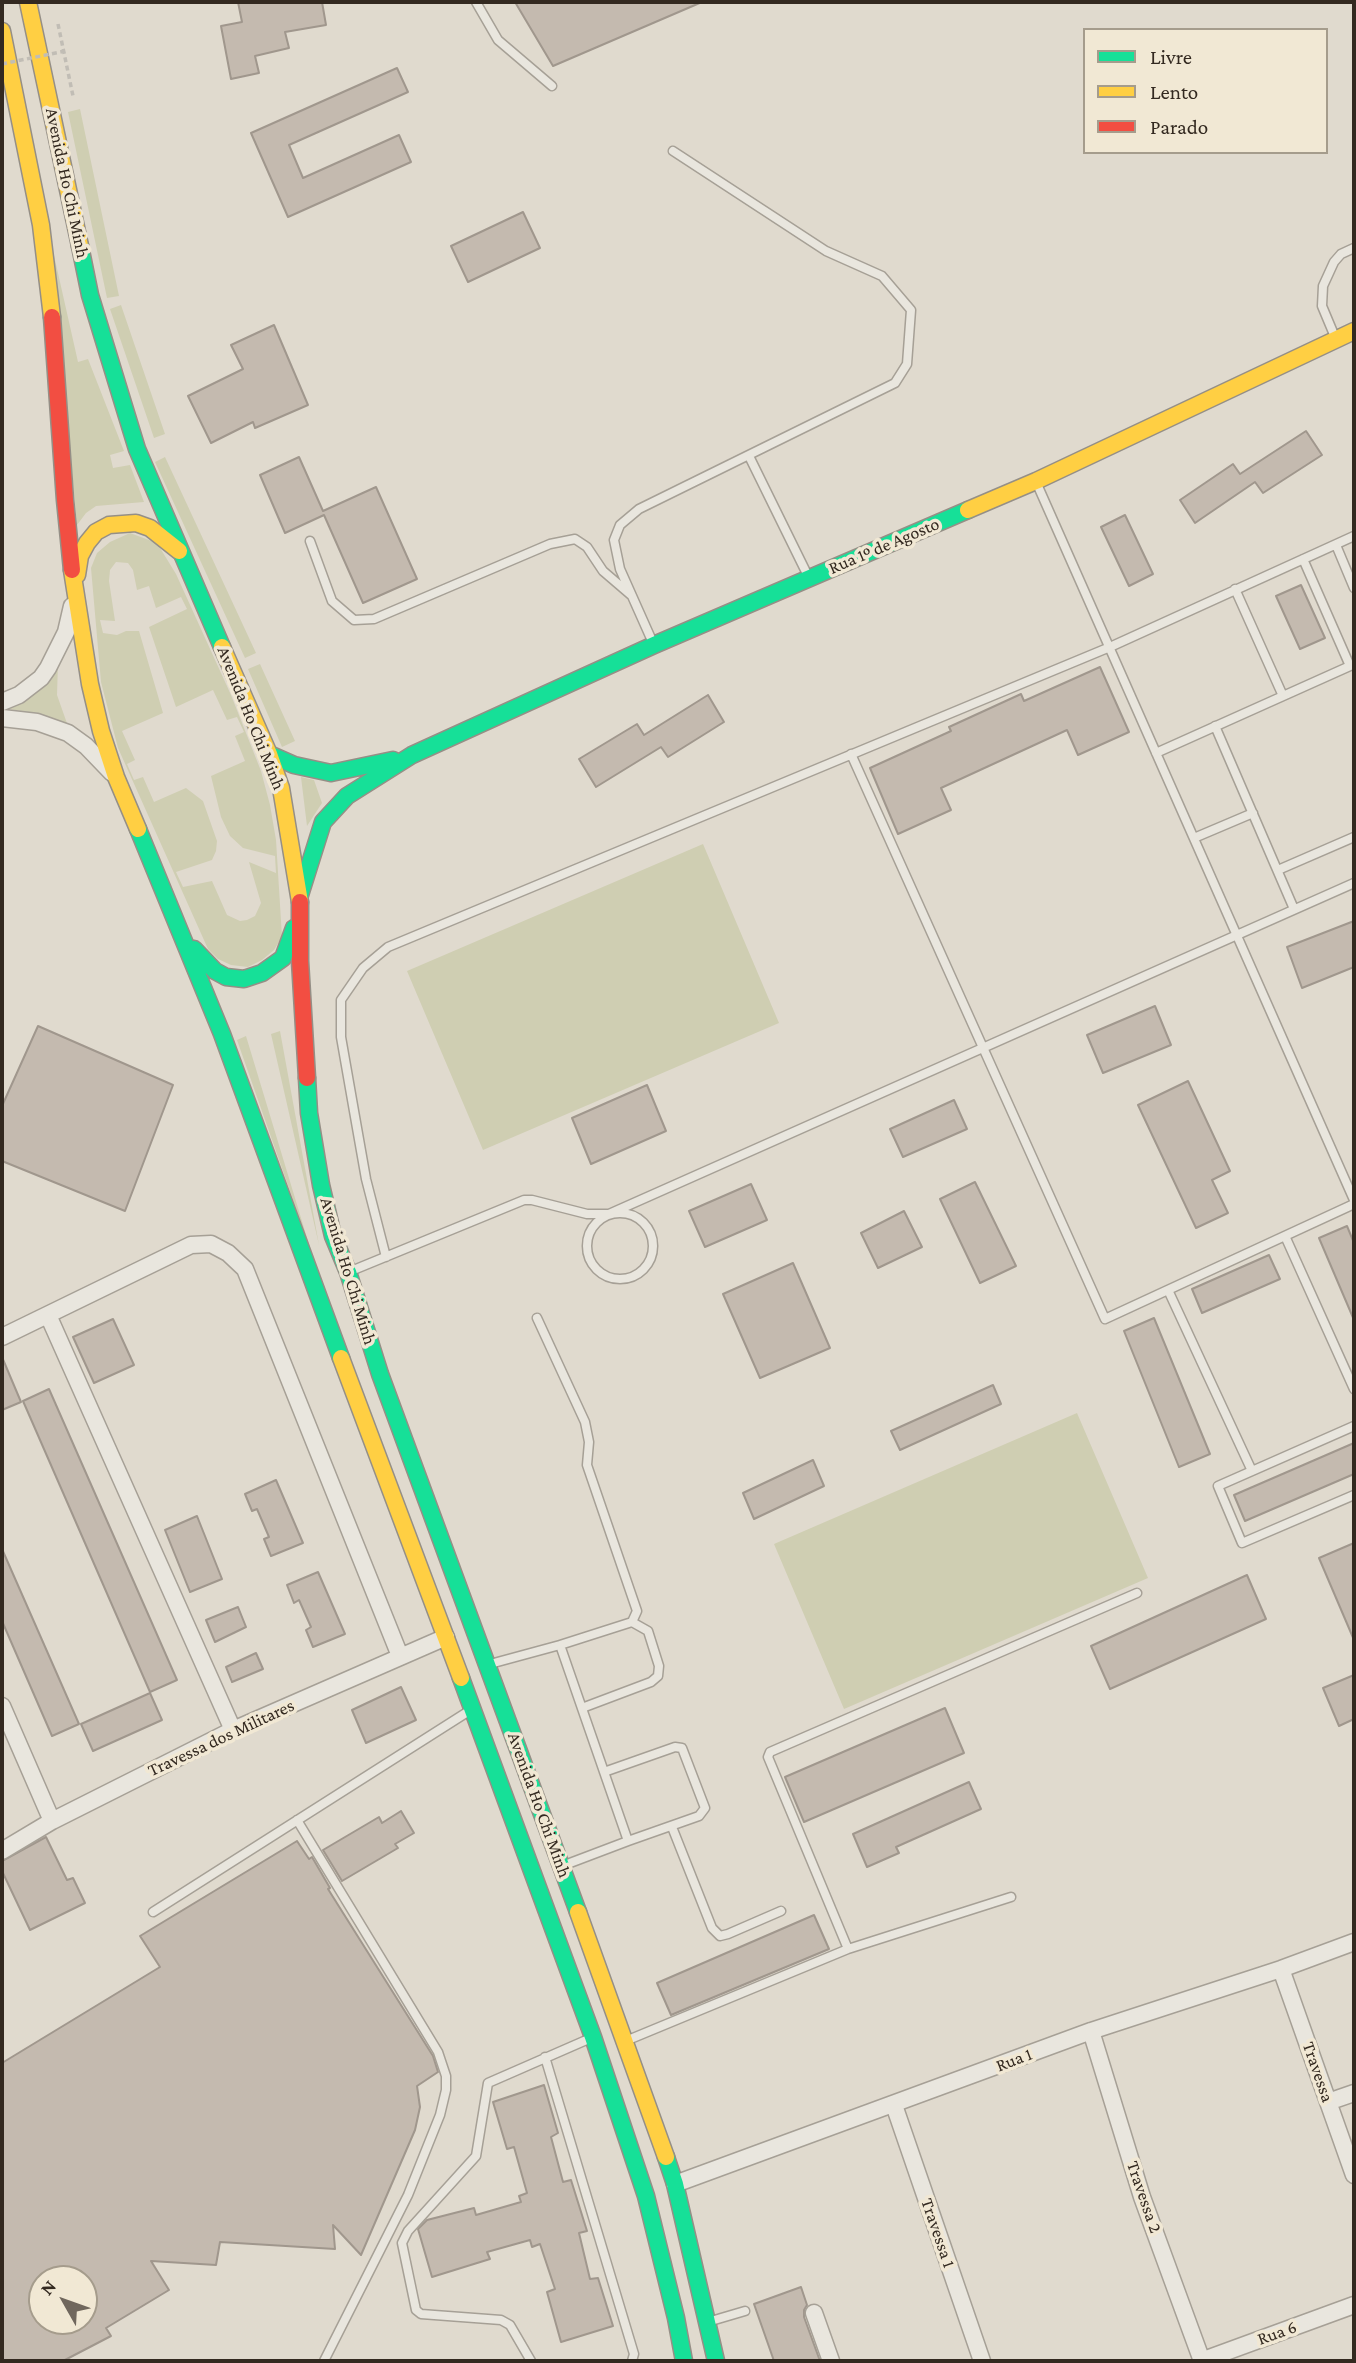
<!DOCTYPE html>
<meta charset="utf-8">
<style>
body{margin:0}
#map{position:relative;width:1356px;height:2363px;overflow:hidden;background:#e0dace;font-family:"Crimson Pro",serif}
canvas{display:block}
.frame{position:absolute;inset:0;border:4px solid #332920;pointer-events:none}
.legend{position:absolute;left:1083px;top:28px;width:245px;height:126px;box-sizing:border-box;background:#f1e8d4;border:2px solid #a59c8c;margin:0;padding:9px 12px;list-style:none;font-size:21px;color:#332920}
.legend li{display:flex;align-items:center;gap:14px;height:35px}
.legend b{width:35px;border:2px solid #a59c8c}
.north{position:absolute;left:28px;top:2265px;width:70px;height:70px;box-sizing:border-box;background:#f1e8d4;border:2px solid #a59c8c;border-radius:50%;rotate:310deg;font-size:19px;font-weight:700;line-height:28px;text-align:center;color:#332920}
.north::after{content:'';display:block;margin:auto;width:24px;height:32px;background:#70675d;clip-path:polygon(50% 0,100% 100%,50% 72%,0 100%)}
</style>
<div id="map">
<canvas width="1356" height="2363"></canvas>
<div class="frame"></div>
<ul class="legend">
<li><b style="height:9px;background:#16e098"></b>Livre</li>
<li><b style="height:9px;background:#ffcf43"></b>Lento</li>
<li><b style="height:9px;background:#f24e42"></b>Parado</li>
</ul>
<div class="north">N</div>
</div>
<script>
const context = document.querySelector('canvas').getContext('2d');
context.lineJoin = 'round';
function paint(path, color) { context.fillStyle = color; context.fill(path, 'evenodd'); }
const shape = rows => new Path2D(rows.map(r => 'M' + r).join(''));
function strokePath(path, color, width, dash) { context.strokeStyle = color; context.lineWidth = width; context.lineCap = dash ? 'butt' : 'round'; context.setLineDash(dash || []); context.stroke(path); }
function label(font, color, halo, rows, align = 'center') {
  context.font = font + ' "Crimson Pro",serif'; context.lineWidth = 7; context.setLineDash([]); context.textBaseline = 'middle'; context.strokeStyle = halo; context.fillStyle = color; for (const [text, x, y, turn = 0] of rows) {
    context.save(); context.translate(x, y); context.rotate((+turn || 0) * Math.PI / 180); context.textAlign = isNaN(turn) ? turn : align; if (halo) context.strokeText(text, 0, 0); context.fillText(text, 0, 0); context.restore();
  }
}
paint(shape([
 [80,109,119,296,107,298,68,112],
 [51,242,78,362,88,359,124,451,110,455,113,468,130,465,144,502,96,506,86,513,77,525],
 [121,305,165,434,154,438,110,309],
 [165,457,256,653,245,658,155,462],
 [130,533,157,543,176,574,231,695,261,771,270,805,276,840,282,937,274,950,262,960,248,967,231,965,218,959,208,949,118,748,101,682,91,568,97,553,110,542],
 [116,562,128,563,133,570,137,590,149,586,156,608,181,597,187,609,149,627,176,707,213,690,227,720,237,717,244,732,235,736,245,761,211,776,221,817,230,836,243,848,275,856,276,873,249,862,261,903,255,916,247,920,240,921,227,915,212,881,183,887,176,872,212,860,216,851,217,841,203,801,186,788,154,802,143,777,134,780,127,764,135,760,122,731,163,713,139,631,126,631,117,635,103,633,100,620,115,621,109,581,110,570],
 [58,663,57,695,69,729,39,714,9,709,37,692],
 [260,664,295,741,282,747,248,669],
 [301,777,314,780,322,803,307,826],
 [703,844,779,1023,483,1150,407,971],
 [280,1031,319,1245,271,1034],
 [246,1036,311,1251,237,1040],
 [1077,1413,1148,1578,844,1709,774,1544]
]), '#cfceb2');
const building = shape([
 [238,2,322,2,326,25,285,32,289,48,255,56,259,73,231,79,221,26,242,22,238,2],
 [515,2,702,2,553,66,515,2],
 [397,68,408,92,289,145,303,178,399,135,411,162,288,217,251,133,397,68],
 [523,212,540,248,468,282,451,246,523,212],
 [274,325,308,405,255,428,253,422,211,443,188,396,243,369,231,345,274,325],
 [1306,431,1322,455,1263,493,1255,482,1195,523,1180,500,1233,464,1240,474,1306,431],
 [299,457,323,511,376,487,417,579,363,603,324,515,285,533,260,475,299,457],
 [1125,515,1153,574,1129,586,1101,527,1125,515],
 [1301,585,1325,638,1300,649,1276,596,1301,585],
 [1100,667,1129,732,1078,755,1067,730,941,788,951,810,898,834,870,768,951,731,949,727,1021,694,1024,701,1100,667],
 [708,695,724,722,668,757,661,747,596,787,579,759,637,724,644,735,708,695],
 [1354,921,1354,967,1302,988,1287,947,1354,921],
 [1155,1006,1171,1045,1103,1073,1087,1035,1155,1006],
 [38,1026,173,1085,125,1211,2,1161,2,1106,38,1026],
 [1188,1081,1230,1171,1212,1180,1228,1213,1196,1228,1138,1105,1188,1081],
 [647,1085,666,1131,591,1164,572,1118,647,1085],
 [954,1100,967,1129,903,1157,890,1129,954,1100],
 [975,1182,1016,1266,980,1283,940,1199,975,1182],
 [751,1184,767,1220,705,1247,689,1211,751,1184],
 [904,1211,922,1247,878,1268,861,1233,904,1211],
 [1347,1226,1354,1243,1354,1320,1319,1238,1347,1226],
 [1269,1255,1280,1279,1202,1313,1192,1289,1269,1255],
 [793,1263,830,1348,760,1378,723,1294,793,1263],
 [1154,1318,1210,1454,1179,1467,1124,1331,1154,1318],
 [113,1319,134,1365,94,1383,73,1337,113,1319],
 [2,1357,21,1402,2,1410,2,1357],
 [993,1385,1001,1404,900,1450,891,1431,993,1385],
 [49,1389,177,1680,150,1692,23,1401,49,1389],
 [1354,1443,1354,1474,1245,1521,1234,1495,1354,1443],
 [813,1460,824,1486,754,1519,743,1493,813,1460],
 [276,1480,303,1543,271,1556,264,1539,269,1537,257,1509,252,1511,245,1494,276,1480],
 [197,1516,222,1579,190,1592,165,1530,197,1516],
 [1354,1543,1354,1640,1319,1558,1354,1543],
 [2,1549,79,1724,52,1736,2,1621,2,1549],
 [318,1572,345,1634,313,1647,306,1630,311,1627,299,1600,294,1603,287,1585,318,1572],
 [1247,1575,1266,1619,1110,1689,1091,1646,1247,1575],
 [238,1607,246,1627,215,1642,206,1620,238,1607],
 [256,1653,263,1669,232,1682,226,1667,256,1653],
 [1354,1675,1354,1719,1339,1726,1323,1688,1354,1675],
 [401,1687,416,1720,366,1743,352,1710,401,1687],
 [150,1693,162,1720,93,1751,81,1724,150,1693],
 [945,1708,964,1753,804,1822,785,1777,945,1708],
 [969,1782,981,1809,896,1847,899,1853,867,1867,853,1834,969,1782],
 [401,1811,414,1833,395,1844,398,1848,342,1881,323,1850,379,1817,382,1823,401,1811],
 [46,1837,67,1880,73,1878,85,1903,30,1930,2,1871,2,1861,46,1837],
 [297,1841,309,1859,312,1857,330,1888,328,1889,433,2056,438,2072,417,2086,420,2107,415,2130,361,2255,333,2225,335,2249,220,2242,216,2265,151,2261,169,2290,106,2328,111,2336,63,2361,2,2361,2,2063,160,1967,140,1936,297,1841],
 [42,2279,84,2279,84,2321,42,2321,42,2279],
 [814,1915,829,1949,671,2015,657,1983,814,1915],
 [544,2085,558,2133,551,2137,563,2182,571,2180,587,2231,579,2233,590,2279,598,2278,613,2326,561,2342,547,2292,555,2289,540,2244,532,2247,530,2240,487,2252,490,2259,432,2277,418,2229,427,2220,474,2208,476,2215,521,2202,519,2196,527,2193,514,2147,507,2149,493,2102,544,2085],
 [801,2287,807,2305,804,2310,804,2317,820,2361,774,2361,754,2304,801,2287]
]);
paint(building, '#c4baaf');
strokePath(building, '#a0978d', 2);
const lane = shape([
 [476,2,498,40,552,86],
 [1335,337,1322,306,1323,286,1334,262,1341,254,1354,248],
 [749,456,808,576],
 [1037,484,1354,1200],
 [310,541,332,601,354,620,374,619,550,544,575,539,587,547,603,571,631,595],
 [1336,545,1354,588],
 [1235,589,1283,696],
 [653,643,620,569,614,540,620,525,639,509,895,383,907,364,911,310,882,276,826,251,673,151],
 [1215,726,1294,909],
 [1156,753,1350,666,1303,559],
 [851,754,1105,1319,1354,1204],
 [1194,838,1253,813],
 [1278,870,1354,837],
 '587 1246a33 33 0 1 1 66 0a33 33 0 1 1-66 0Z',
 [1285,1236,1354,1389],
 [386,1257,366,1179,354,1111,341,1037,341,1000,363,968,388,947,1110,647,1354,536],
 [351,1271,524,1200,532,1200,587,1214,609,1214,1354,883],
 [1168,1290,1252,1471],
 [537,1318,585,1422,589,1442,587,1465,637,1611,632,1622,560,1645,628,1841,699,1816,705,1808,682,1748,675,1747,604,1772],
 [1354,1426,1218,1486,1242,1543,1354,1495],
 [490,1664,560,1645],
 [582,1708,651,1682,658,1676,659,1666,648,1631,632,1622],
 [297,1820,438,2052,446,2076,446,2090,440,2115,408,2195,324,2361],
 [672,1827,712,1928,720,1936,728,1934,781,1911],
 [562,1866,628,1841],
 [153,1912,469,1711],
 [848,1949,768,1757,770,1752,1137,1593],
 [628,2040,848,1949,1011,1897],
 [545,2057,634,2354,632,2361],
 [711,2321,745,2311],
 [531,2361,510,2325,501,2320,421,2314,416,2310,402,2243,408,2231,476,2156,488,2083,591,2038]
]);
const street = shape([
 [2,702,19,695,41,678,48,668,66,632,72,606],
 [2,718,37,722,68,733,86,746,112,773],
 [48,1315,233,1730],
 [2,1337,191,1245,211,1244,228,1253,245,1269,400,1656],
 [2,1706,52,1821],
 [2,1851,52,1821,233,1730,446,1637],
 [1281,1969,1354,2175],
 [1091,2031,1142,2197,1202,2361],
 [1328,2102,1354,2093],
 [894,2105,982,2361],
 [675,2184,1091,2031,1281,1969,1354,1942],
 [814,2313,831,2361],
 [1201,2361,1354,2305]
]);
const fast = shape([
 [80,246,90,295,137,449,222,647],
 [269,754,294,765,331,773,393,760],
 [138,829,222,1034,341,1358],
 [300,895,323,822,347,796,412,755,654,645,968,510],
 [194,949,215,971,226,977,244,979,262,973,283,958,294,928],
 [307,1078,309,1113,321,1185,333,1236,348,1272,380,1374,578,1912],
 [461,1678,593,2037,646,2196,676,2318,684,2361],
 [666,2157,675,2184,716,2361]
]);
const slow = shape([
 [28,2,80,246],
 [2,31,41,225,52,317],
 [968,510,1036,481,1354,331],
 [72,570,90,684,101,731,116,777,138,829],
 [77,575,80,556,87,543,96,532,109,525,136,523,150,528,179,551],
 [222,647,269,754,281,788,300,902],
 [341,1358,461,1678],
 [578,1912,666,2157]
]);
const jam = shape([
 [52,317,65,500,72,570],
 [300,902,300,961,307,1078]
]);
strokePath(lane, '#a6a096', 11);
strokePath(street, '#a6a096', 19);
strokePath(fast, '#958f86', 19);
strokePath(slow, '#958f86', 19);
strokePath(jam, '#958f86', 19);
strokePath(shape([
 [58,24,73,96]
]), '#c1bdb5', 3.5, [5, 3.5]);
strokePath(lane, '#e9e6de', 8);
strokePath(street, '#e9e6de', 16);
strokePath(fast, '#16e098', 16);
strokePath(slow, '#ffcf43', 16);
strokePath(jam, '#f24e42', 16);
strokePath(shape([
 [2,64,65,51]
]), '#c1bdb5', 3.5, [5, 3.5]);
label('18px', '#332920', '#f1e8d4', [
 ["Avenida Ho Chi Minh",67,183,78],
 ["Rua 1º de Agosto",884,546,-23],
 ["Avenida Ho Chi Minh",251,718,68],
 ["Avenida Ho Chi Minh",348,1271,73],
 ["Travessa dos Militares",221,1738,-25],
 ["Avenida Ho Chi Minh",539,1805,70],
 ["Rua 1",1014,2060,-21],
 ["Travessa",1318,2072,71],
 ["Travessa 2",1144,2197,71],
 ["Travessa 1",938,2233,71],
 ["Rua 6",1277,2333,-20]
]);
</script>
